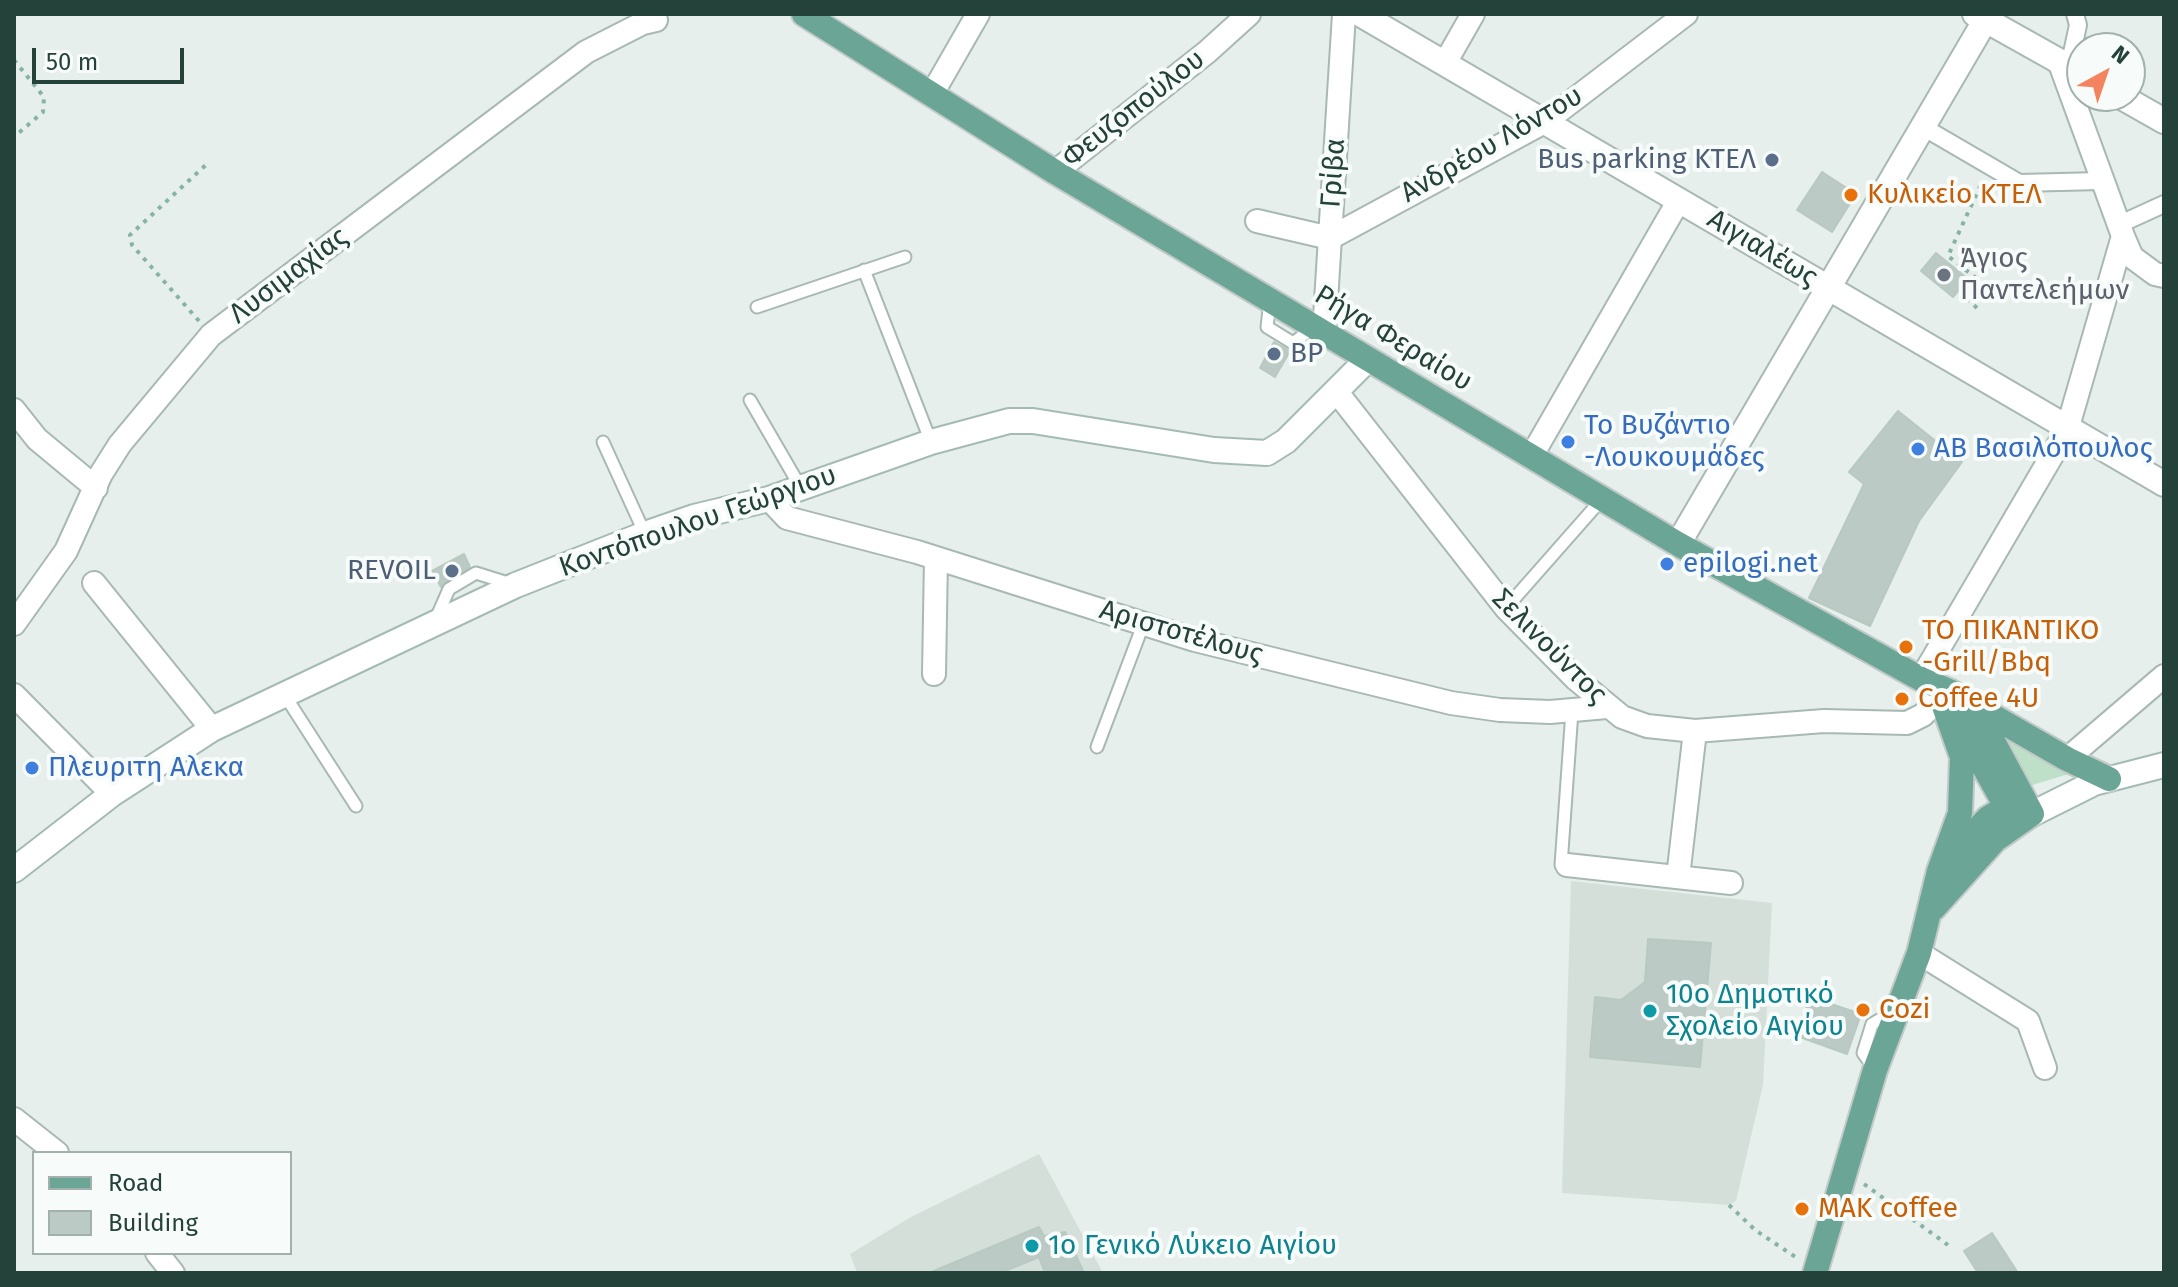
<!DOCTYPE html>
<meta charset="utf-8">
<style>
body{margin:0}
#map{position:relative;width:2178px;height:1287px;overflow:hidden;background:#e6efeb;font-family:"Fira Sans",sans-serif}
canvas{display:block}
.frame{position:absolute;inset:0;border:16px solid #24423a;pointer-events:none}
.legend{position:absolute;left:32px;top:1151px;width:260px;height:104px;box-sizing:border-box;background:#f7fbf9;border:2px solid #a3b1ad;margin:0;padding:10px 14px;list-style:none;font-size:24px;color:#24423a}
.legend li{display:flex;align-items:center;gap:16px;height:40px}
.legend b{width:40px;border:2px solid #a3b1ad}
.north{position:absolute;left:2066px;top:32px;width:80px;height:80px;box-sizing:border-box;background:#f7fbf9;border:2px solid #a3b1ad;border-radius:50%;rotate:40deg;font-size:22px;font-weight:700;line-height:32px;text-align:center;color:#24423a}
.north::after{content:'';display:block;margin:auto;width:28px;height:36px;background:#f4845f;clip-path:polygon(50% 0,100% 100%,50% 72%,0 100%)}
.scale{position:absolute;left:32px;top:48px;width:152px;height:36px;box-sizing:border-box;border:4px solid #24423a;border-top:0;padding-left:10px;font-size:24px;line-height:28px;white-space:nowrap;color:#24423a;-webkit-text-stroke:6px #f7fbf9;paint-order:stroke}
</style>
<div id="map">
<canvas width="2178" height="1287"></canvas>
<div class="frame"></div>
<ul class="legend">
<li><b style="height:10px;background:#6aa596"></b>Road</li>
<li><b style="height:22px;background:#bbcac4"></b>Building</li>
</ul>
<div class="north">N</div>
<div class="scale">50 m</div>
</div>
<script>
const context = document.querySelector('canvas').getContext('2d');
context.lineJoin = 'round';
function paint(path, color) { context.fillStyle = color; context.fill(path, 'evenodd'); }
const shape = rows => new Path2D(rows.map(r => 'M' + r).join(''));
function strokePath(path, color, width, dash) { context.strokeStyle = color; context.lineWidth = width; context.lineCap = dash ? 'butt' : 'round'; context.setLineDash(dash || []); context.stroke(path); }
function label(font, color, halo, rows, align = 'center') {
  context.font = font + ' "Fira Sans",sans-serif'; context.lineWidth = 8; context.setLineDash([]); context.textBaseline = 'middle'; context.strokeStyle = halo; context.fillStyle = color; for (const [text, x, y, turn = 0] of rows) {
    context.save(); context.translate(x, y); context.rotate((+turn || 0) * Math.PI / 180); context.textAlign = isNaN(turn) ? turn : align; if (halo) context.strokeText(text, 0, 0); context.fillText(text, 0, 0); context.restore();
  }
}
paint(shape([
 [1571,881,1772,903,1763,1085,1736,1201,1729,1205,1562,1193],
 [1039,1154,1103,1273,857,1273,850,1254,911,1217]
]), '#d4dfda');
paint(shape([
 [2000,732,2072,773,2029,786]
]), '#bfe0c8');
const building = shape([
 [1822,172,1856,194,1832,232,1797,210,1822,172],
 [1936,253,1968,279,1953,297,1921,271,1936,253],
 [1274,342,1290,351,1275,377,1260,368,1274,342],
 [1898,411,1962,462,1919,521,1870,626,1809,598,1864,484,1849,472,1898,411],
 [464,554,470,567,441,587,432,571,464,554],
 [1648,939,1711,943,1700,1067,1590,1057,1595,997,1621,1000,1645,982,1648,939],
 [1810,997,1861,1014,1847,1054,1797,1036,1810,997],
 [1039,1227,1044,1236,1065,1232,1084,1273,1045,1273,1039,1257,1000,1273,929,1273,1039,1227],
 [1992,1233,2018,1273,1978,1273,1964,1251,1992,1233]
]);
paint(building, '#bbcac4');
strokePath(building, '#b8c9c2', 2);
const service = shape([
 [864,270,931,442],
 [1270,301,1267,327,1293,343,1314,327],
 [757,307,905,257],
 [750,400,801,488],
 [603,442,645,534],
 [1506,608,1602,499],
 [435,621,449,589,476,573,511,584],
 [284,694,356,806],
 [1097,747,1143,625],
 [1566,865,1561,865,1572,711],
 [1875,1070,1863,1053,1872,1024,1893,1012]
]);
const pedestrian = shape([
 [2069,67,2078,25,2075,14],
 [1923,127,2019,183,2101,181],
 [2118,225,2164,204]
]);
const minor = shape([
 [1445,63,1473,14],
 [932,94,978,14],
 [1055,172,1207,52,1249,14],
 [1257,221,1330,238,1546,121,1686,14],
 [2123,236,2132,257,2155,274,2164,276],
 [1324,333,1344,14],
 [1336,391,1506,608,1576,679,1622,717,1647,726,1695,731,1824,721,1907,723,1923,715,1938,699],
 [14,410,37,439,96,488],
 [1531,457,1679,200],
 [769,499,787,518,917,552,1195,640,1451,703,1500,710,1550,712,1607,707],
 [94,583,212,729],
 [14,624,66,551,101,474,120,444,211,335,586,52,643,23,656,20],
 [934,674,936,558],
 [1921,679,2067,430,2123,236,2059,61],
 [14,695,112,794],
 [2067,759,2164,676],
 [1567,865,1731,883],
 [1678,877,1695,731],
 [1919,953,2028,1021,2045,1068],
 [14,1119,57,1153],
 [157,1253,173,1273]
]);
const tertiary = shape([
 [1360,14,2164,484],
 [1975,14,2082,74],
 [2120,96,2164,121],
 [1678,544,1989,14]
]);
const secondary = shape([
 [2032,814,2094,783,2164,765],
 [14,870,112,794,212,729,516,585,645,534,694,517,769,499,931,442,1009,421,1033,421,1214,450,1267,453,1286,441,1367,360]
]);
const primary = shape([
 [804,14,1055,172,1678,544,1921,679,1949,691,2067,759,2109,779],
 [1963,730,2016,824],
 [1949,859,1988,818,2021,798],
 [1934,908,1995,840,2032,814,1988,732,1969,709],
 [1815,1273,1875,1070,1919,953,1939,871,1960,813,1962,757,1944,706]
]);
strokePath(service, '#a8b8b2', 15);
strokePath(pedestrian, '#a8b8b2', 20);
strokePath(minor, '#a8b8b2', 26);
strokePath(tertiary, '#a8b8b2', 28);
strokePath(secondary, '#a4bbb3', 28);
strokePath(primary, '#c2cac8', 28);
strokePath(shape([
 [14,60,44,97,43,112,14,137],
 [1977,308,1963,295,1976,278,1948,256,1983,180],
 [199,321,132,245,130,235,209,162],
 [1864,1184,1948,1245],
 [1729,1205,1755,1230,1797,1258]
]), '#86b3a5', 4, [4, 6]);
strokePath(service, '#fff', 11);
strokePath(pedestrian, '#fff', 16);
strokePath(minor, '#fff', 22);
strokePath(tertiary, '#fff', 24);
strokePath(secondary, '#fff', 24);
strokePath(primary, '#6aa596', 24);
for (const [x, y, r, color] of [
 [1772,160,8,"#5c6f8a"],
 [1851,195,8,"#e8710a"],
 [1944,275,8,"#6b7280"],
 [1274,354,8,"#5c6f8a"],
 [1568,442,8,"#3f7fe0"],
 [1918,449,8,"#3f7fe0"],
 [1667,564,8,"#3f7fe0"],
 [452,571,8,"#5c6f8a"],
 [1906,647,8,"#e8710a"],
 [1902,699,8,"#e8710a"],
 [32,768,8,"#3f7fe0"],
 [1863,1010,8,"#e8710a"],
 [1650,1011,8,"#0f9aa8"],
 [1802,1209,8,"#e8710a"],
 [1032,1246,8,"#0f9aa8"]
]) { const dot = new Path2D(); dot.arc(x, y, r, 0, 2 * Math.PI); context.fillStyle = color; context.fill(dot); strokePath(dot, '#f7fbf9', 3); }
label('28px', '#24423a', '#f7fbf9', [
 ["Φευζοπούλου",1134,109,-38],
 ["Ανδρέου Λόντου",1492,145,-30],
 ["Γρίβα",1334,173,-86],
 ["Αιγιαλέως",1762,249,31],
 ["Λυσιμαχίας",289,276,-37],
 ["Ρήγα Φεραίου",1393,339,31],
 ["Κοντόπουλου Γεώργιου",698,522,-19],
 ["Αριστοτέλους",1181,633,16],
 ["Σελινούντος",1549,647,45]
]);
label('28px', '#4e5e75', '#f7fbf9', [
 ["Bus parking ΚΤΕΛ",1756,160],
 ["BP",1290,354,"left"],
 ["REVOIL",436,571]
], 'right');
label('28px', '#c56008', '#f7fbf9', [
 ["Κυλικείο ΚΤΕΛ",1867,195],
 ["ΤΟ ΠΙΚΑΝΤΙΚΟ",1922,631],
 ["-Grill/Bbq",1922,663],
 ["Coffee 4U",1918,699],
 ["Cozi",1879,1010],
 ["ΜΑΚ coffee",1818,1209]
], 'left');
label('28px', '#5b616d', '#f7fbf9', [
 ["Άγιος",1960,259],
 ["Παντελεήμων",1960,291]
], 'left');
label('28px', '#366cbe', '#f7fbf9', [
 ["Το Βυζάντιο",1584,426],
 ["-Λουκουμάδες",1584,458],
 ["ΑΒ Βασιλόπουλος",1934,449],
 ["epilogi.net",1683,564],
 ["Πλευριτη Αλεκα",48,768]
], 'left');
label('28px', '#0d838f', '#f7fbf9', [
 ["10o Δημοτικό",1666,995],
 ["Σχολείο Αιγίου",1666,1027],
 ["1o Γενικό Λύκειο Αιγίου",1048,1246]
], 'left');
</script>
